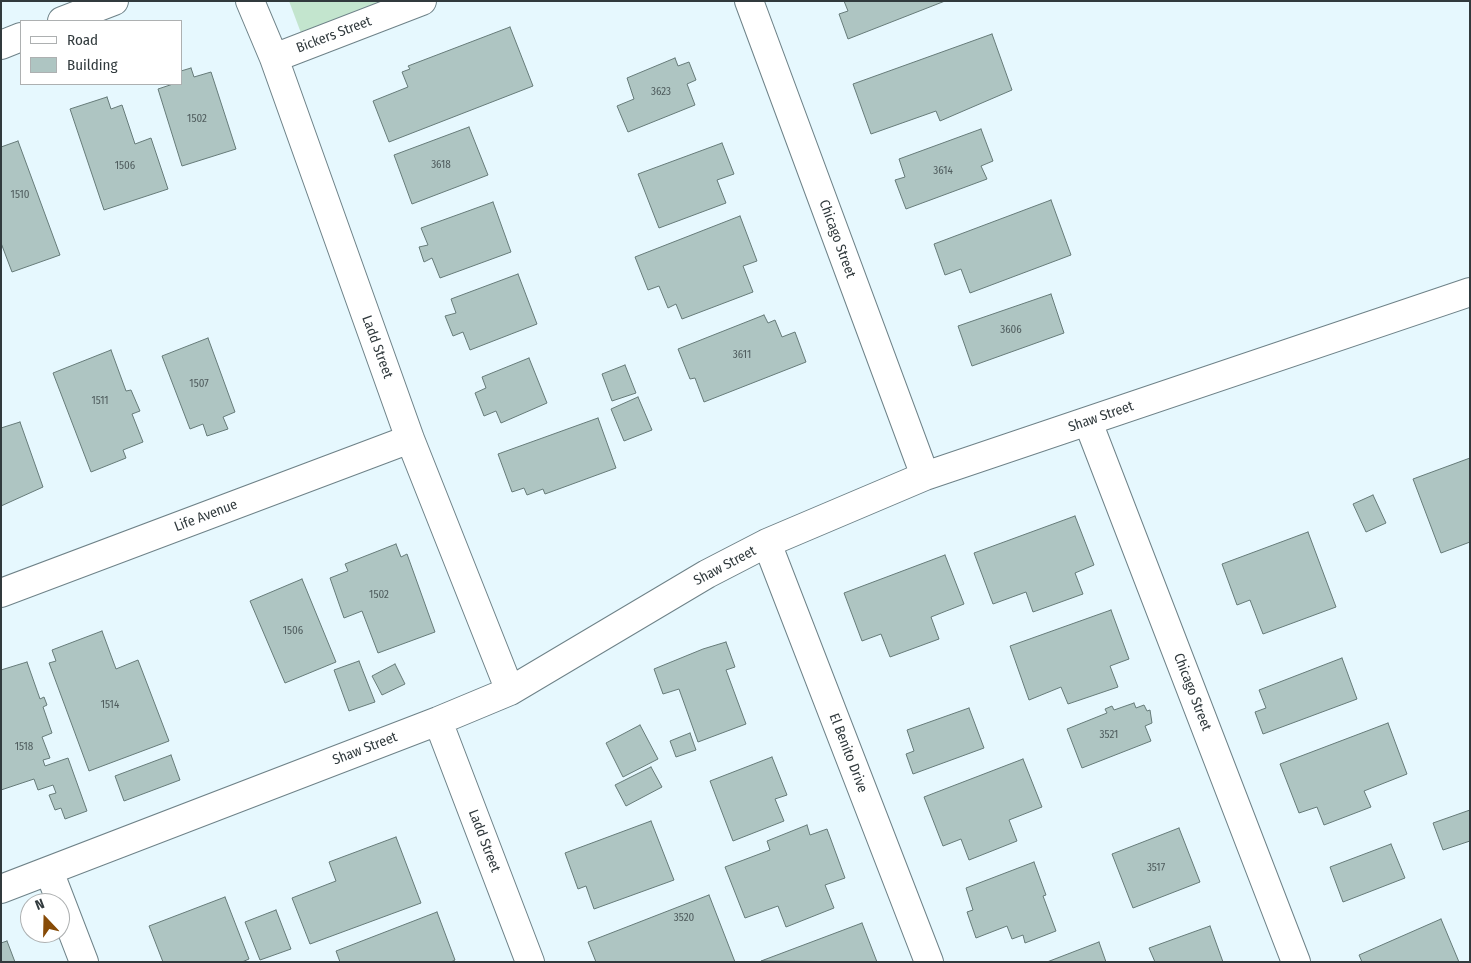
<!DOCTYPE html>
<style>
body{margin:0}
#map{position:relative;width:1471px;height:963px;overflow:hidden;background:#e6f8fe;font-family:"Fira Sans Condensed",sans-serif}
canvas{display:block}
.frame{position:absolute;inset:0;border:2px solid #313a3d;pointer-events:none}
.legend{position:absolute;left:20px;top:20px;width:162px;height:65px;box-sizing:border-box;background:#fff;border:1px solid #adb0b1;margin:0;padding:6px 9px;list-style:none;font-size:15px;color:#313a3d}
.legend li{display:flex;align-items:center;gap:10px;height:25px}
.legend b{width:25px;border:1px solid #adb0b1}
.north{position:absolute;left:20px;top:893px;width:50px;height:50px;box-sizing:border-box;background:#fff;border:1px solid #adb0b1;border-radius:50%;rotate:339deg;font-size:14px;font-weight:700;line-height:20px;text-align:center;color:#313a3d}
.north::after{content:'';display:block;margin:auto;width:18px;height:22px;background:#874b07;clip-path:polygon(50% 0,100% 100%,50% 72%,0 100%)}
</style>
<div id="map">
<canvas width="1471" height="963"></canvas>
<div class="frame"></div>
<ul class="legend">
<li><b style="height:6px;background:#fff"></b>Road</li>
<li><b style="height:14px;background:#aec5c2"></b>Building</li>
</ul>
<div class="north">N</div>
</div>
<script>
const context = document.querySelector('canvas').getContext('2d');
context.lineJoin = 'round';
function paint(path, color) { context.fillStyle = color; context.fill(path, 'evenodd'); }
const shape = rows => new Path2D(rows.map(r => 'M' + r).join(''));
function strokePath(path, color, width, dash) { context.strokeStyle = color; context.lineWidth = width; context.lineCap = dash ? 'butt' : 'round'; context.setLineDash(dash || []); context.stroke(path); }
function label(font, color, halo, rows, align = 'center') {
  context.font = font + ' "Fira Sans Condensed",sans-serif'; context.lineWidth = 4.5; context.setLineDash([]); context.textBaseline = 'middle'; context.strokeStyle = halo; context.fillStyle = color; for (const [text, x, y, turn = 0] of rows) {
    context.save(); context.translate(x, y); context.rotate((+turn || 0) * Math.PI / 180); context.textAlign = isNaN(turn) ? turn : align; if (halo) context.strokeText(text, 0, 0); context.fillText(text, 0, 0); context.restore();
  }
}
paint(shape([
 [289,1,386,1,301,33]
]), '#c3e5ce');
const building = shape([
 [844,1,945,1,848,39,839,14,848,11,844,1],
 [510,27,533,86,389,142,373,101,408,87,402,72,410,69,408,66,510,27],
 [992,34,1012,90,940,121,936,111,871,134,853,84,992,34],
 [675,58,678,66,689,62,696,80,687,84,695,105,628,132,617,106,634,99,627,78,675,58],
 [191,68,194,77,211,72,236,149,182,166,158,89,173,84,181,84,181,71,191,68],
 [107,97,111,109,122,105,135,144,151,138,168,189,104,210,70,109,107,97],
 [469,127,488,175,412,204,394,155,469,127],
 [981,129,993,161,981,166,987,179,906,209,895,180,905,177,899,159,981,129],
 [18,141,60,255,12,272,1,243,1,147,18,141],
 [722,143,734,174,717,180,726,203,659,228,638,174,722,143],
 [1051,200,1071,255,970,293,961,269,945,275,934,244,1051,200],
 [493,202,511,252,440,278,432,258,424,262,419,247,428,245,421,228,493,202],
 [740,216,757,261,743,266,753,292,682,319,676,304,668,308,659,286,648,290,635,257,740,216],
 [518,274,537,324,470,350,463,332,453,336,445,316,456,313,451,299,518,274],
 [1051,294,1064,333,972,366,958,326,1051,294],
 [764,315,768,323,775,320,782,337,795,332,806,362,704,402,695,378,690,379,678,349,764,315],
 [208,338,235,412,223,417,228,429,207,436,203,424,190,429,162,356,208,338],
 [111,350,126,391,131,390,140,411,132,414,143,442,123,450,126,458,91,472,53,373,111,350],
 [529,358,547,403,501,423,496,411,484,416,475,393,486,388,482,377,529,358],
 [625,365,636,393,612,401,602,374,625,365],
 [638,397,652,430,624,441,611,409,638,397],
 [598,418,616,468,545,494,543,489,527,495,524,488,512,492,498,454,598,418],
 [20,422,43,487,1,506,1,428,20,422],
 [1470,458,1470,542,1441,553,1413,479,1470,458],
 [1373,495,1386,523,1366,532,1353,504,1373,495],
 [1075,516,1094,565,1075,573,1083,594,1033,612,1026,592,993,604,974,553,1075,516],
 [1308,532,1336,607,1263,634,1250,600,1237,605,1222,564,1308,532],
 [396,544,401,557,407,554,435,632,378,653,362,611,344,618,330,578,348,571,345,564,396,544],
 [945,555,964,604,931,617,939,639,890,657,881,634,862,641,844,593,945,555],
 [302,579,336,662,285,683,250,601,302,579],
 [1111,610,1129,659,1110,666,1118,687,1068,704,1061,687,1029,700,1010,646,1111,610],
 [102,631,116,669,138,660,169,741,89,771,49,663,56,661,52,650,102,631],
 [726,642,735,667,726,670,746,724,698,742,679,689,663,694,654,669,703,649,726,642],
 [1342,658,1357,699,1263,734,1255,712,1266,708,1259,690,1342,658],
 [359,661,375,702,349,711,334,670,359,661],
 [27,662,40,699,44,697,47,705,43,707,52,733,42,737,50,758,43,760,45,766,68,758,87,811,65,819,61,808,55,810,49,795,56,793,53,785,38,790,34,779,1,790,1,670,27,662],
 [395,664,405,684,382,695,372,676,395,664],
 [1134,703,1136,708,1144,705,1147,711,1150,710,1152,723,1145,726,1151,741,1082,768,1067,729,1107,713,1105,709,1112,706,1114,710,1134,703],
 [969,708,984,748,913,774,906,754,914,751,907,730,969,708],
 [1388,723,1407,774,1364,791,1371,807,1324,825,1317,807,1299,813,1280,764,1388,723],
 [640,725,658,759,623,777,606,743,640,725],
 [690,733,696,750,676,757,670,741,690,733],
 [171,755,180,780,124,801,115,776,171,755],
 [772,757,787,795,775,799,784,821,733,841,710,781,772,757],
 [1023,759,1042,807,1009,820,1017,841,969,860,961,839,943,846,924,797,1023,759],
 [651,767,662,787,626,806,615,785,651,767],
 [1470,810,1470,841,1443,850,1433,823,1470,810],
 [651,821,674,880,594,909,586,886,578,889,565,853,651,821],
 [807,825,810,835,827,829,845,878,825,885,834,908,786,927,778,906,745,918,725,867,770,850,767,841,807,825],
 [1179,828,1200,882,1133,908,1112,854,1179,828],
 [396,837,421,903,310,944,292,898,336,881,329,862,396,837],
 [1391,844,1405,878,1343,902,1330,867,1391,844],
 [1034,862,1046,895,1043,896,1056,931,1025,943,1023,935,1012,939,1007,926,976,938,967,912,973,910,966,888,1034,862],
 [709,895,735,962,596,962,588,942,709,895],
 [225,897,249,959,242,962,163,962,149,926,225,897],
 [276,910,291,949,260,960,245,922,276,910],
 [437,912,455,960,451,962,340,962,336,951,437,912],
 [1441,919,1459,962,1362,962,1359,955,1441,919],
 [862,923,877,962,761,961,862,923],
 [1210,926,1223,962,1155,962,1149,948,1210,926],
 [7,941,15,962,1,962,1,943,7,941],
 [1099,942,1106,962,1047,962,1099,942]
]);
paint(building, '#aec5c2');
strokePath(building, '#667b79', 1);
const street = shape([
 [250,1,274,58,410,439,510,691],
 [749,1,925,476],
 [62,21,114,1],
 [1,45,21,37],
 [274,58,422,1],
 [1088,422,1296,962],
 [767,543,929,962],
 [1,593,410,439],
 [438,721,530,962],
 [49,871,84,962],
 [1,889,438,721,510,691,707,574,767,543,925,476,1470,292]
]);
strokePath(street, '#6e8288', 30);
strokePath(street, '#fff', 28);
label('11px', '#505d5e', null, [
 ["3623",661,92],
 ["1502",197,119],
 ["3618",441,165],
 ["1506",125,166],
 ["3614",943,171],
 ["1510",20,195],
 ["3606",1011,330],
 ["3611",742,355],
 ["1507",199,384],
 ["1511",100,401],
 ["1502",379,595],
 ["1506",293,631],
 ["1514",110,705],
 ["3521",1109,735],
 ["1518",24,747],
 ["3517",1156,868],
 ["3520",684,918]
]);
label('14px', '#313a3d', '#fff', [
 ["Bickers Street",334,35,-21],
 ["Chicago Street",837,239,70],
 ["Ladd Street",377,347,70],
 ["Shaw Street",1101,417,-19],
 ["Life Avenue",206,516,-21],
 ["Shaw Street",725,566,-28],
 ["Chicago Street",1192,692,69],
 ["Shaw Street",365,749,-21],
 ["El Benito Drive",848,753,69],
 ["Ladd Street",484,841,69]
]);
</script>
